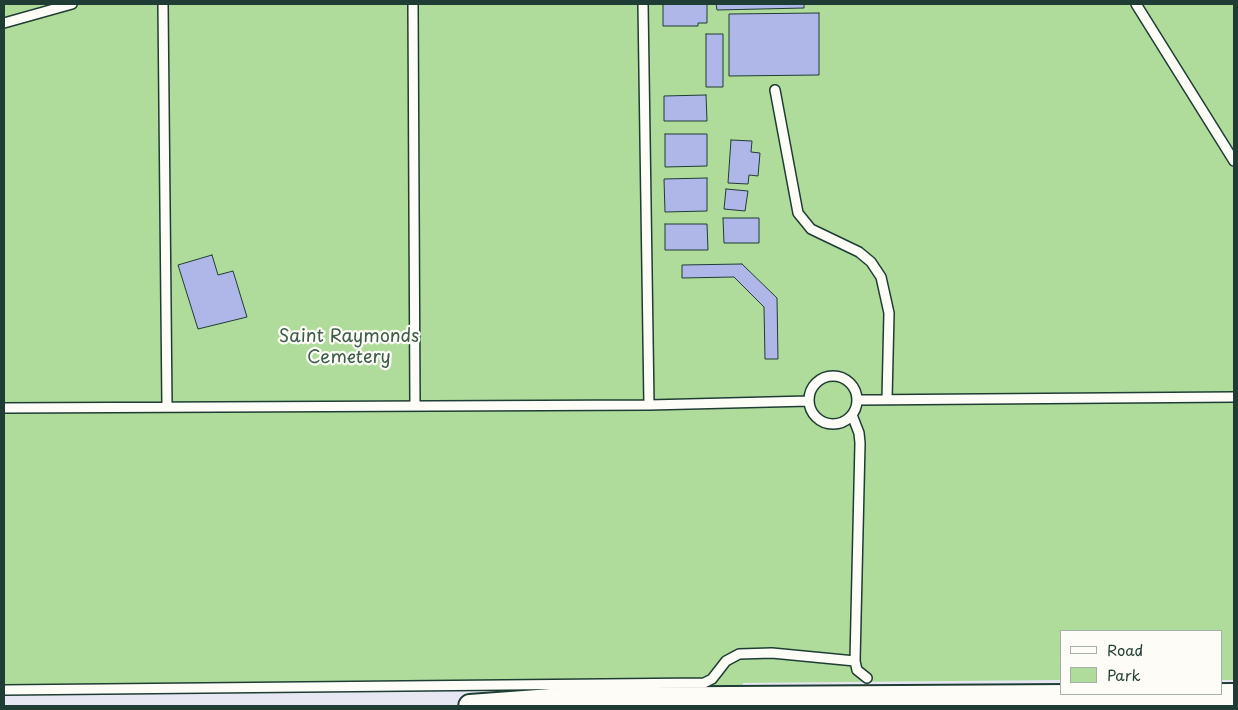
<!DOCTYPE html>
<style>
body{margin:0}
#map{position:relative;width:1238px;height:710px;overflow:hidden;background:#e6e7f2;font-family:"Playpen Sans",sans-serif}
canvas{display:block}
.frame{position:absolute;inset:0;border:5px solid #1f3d34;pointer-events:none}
.legend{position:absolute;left:1060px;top:630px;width:162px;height:65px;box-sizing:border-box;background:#fdfcf7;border:1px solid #a4b0a9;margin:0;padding:6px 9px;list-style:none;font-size:15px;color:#1f3d34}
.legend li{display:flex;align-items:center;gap:10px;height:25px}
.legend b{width:25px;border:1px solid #a4b0a9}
</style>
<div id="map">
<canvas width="1238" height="710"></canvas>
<div class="frame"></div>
<ul class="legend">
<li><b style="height:6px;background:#fdfcf7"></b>Road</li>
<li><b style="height:14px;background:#afdc9b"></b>Park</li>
</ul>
</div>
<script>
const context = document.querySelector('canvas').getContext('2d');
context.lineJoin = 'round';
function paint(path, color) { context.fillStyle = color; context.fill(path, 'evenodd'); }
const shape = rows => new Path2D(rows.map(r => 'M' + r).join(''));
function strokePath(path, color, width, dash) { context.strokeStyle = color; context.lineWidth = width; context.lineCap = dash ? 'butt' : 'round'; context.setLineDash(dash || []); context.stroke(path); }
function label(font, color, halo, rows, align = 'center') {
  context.font = font + ' "Playpen Sans",sans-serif'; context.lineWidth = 4.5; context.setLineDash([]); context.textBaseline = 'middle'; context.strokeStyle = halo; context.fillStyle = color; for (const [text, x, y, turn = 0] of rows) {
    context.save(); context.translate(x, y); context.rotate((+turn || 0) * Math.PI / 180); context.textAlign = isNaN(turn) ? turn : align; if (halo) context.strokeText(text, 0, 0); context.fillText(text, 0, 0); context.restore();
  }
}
paint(shape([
 [4,4,1234,4,1234,680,1222,680,1222,631,1062,631,1062,680,743,683,742,688,4,694]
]), '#afdc9b');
const building = shape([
 [663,4,707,4,707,23,698,23,698,26,663,26,663,4],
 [716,4,804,4,804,8,717,10,716,4],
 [819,13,819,75,729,76,729,14,819,13],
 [706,34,723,34,723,87,706,87,706,34],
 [706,95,707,121,664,121,664,96,706,95],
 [665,134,707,134,707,166,665,167,665,134],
 [731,140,752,141,751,152,760,153,758,176,749,175,748,184,728,183,731,140],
 [707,178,707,211,665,212,664,179,707,178],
 [726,189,748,191,745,211,724,209,726,189],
 [723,218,759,218,759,243,724,243,723,218],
 [665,224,707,224,708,250,665,250,665,224],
 [212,255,218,275,233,271,247,317,198,329,178,265,212,255],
 [742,264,777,298,778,359,765,359,764,307,734,277,682,278,682,265,742,264]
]);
paint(building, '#afb7e8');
strokePath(building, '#1f3d34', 1);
const service = shape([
 [163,4,167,407],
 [413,4,415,406],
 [643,4,649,405],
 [1136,4,1234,161],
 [4,23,72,4],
 [775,90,798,213,811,229,859,252,871,262,881,277,889,313,887,399],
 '809 400a24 24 0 1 1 48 0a24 24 0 1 1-48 0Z',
 [857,400,1234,397],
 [4,408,649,405,809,401],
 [852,415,859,433,860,443,855,661,857,670,867,678],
 [4,690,704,683,712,679,726,661,739,654,772,653,855,661]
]);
const tertiary = shape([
 [470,706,565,699,1234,695]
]);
strokePath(service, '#1f3d34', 12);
strokePath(tertiary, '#1f3d34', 26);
strokePath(service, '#fdfcf7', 9);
strokePath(tertiary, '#fdfcf7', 22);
label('18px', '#3c5d49', '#fdfcf7', [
 ["Saint Raymonds",349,337],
 ["Cemetery",349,358]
]);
</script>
